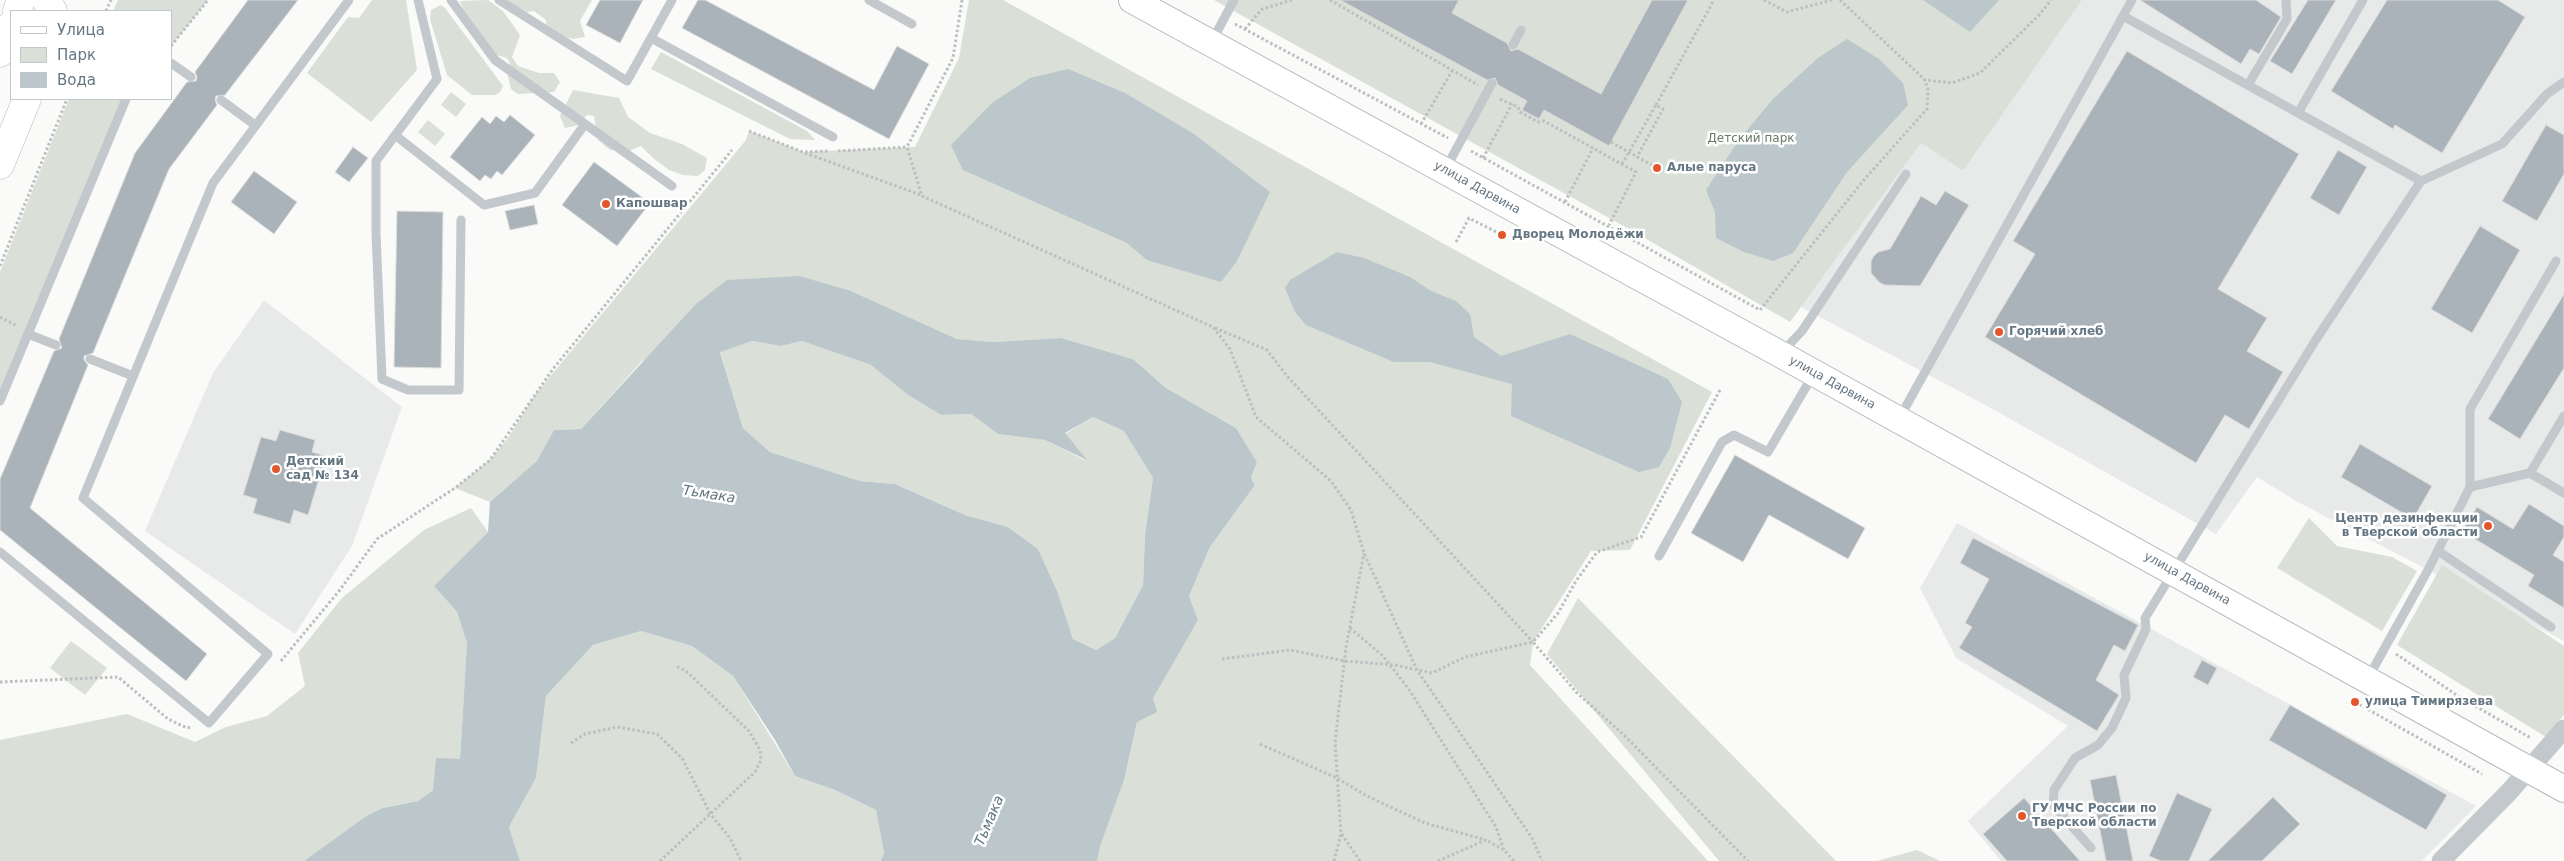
<!DOCTYPE html>
<meta charset="utf-8">
<style>
body{margin:0}
#map{position:relative;width:2564px;height:861px;overflow:hidden;background:#fafaf8;font-family:"DejaVu Sans",sans-serif}
canvas{display:block}
.legend{position:absolute;left:10px;top:10px;width:162px;height:90px;box-sizing:border-box;background:#fff;border:1px solid #c1c8cd;margin:0;padding:6px 9px;list-style:none;font-size:15px;color:#657683}
.legend li{display:flex;align-items:center;gap:10px;height:25px}
.legend b{width:25px;border:1px solid #c1c8cd}
</style>
<div id="map">
<canvas width="2564" height="861"></canvas>
<ul class="legend">
<li><b style="height:6px;background:#fff"></b>Улица</li>
<li><b style="height:14px;background:#dadfd7"></b>Парк</li>
<li><b style="height:14px;background:#bbc7cb"></b>Вода</li>
</ul>
</div>
<script>
const context = document.querySelector('canvas').getContext('2d');
context.lineJoin = 'round';
function paint(path, color) { context.fillStyle = color; context.fill(path, 'evenodd'); }
const shape = rows => new Path2D(rows.map(r => 'M' + r).join(''));
function strokePath(path, color, width, dash) { context.strokeStyle = color; context.lineWidth = width; context.lineCap = dash ? 'butt' : 'round'; context.setLineDash(dash || []); context.stroke(path); }
function label(font, color, halo, rows, align = 'center') {
  context.font = font + ' "DejaVu Sans",sans-serif'; context.lineWidth = 5; context.setLineDash([]); context.textBaseline = 'middle'; context.strokeStyle = halo; context.fillStyle = color; for (const [text, x, y, turn = 0] of rows) {
    context.save(); context.translate(x, y); context.rotate((+turn || 0) * Math.PI / 180); context.textAlign = isNaN(turn) ? turn : align; if (halo) context.strokeText(text, 0, 0); context.fillText(text, 0, 0); context.restore();
  }
}
paint(shape([
 [2082,0,2564,0,2564,641,2296,501,2257,477,2216,534,1987,406,1801,307,1921,143,1963,171],
 [264,300,402,407,352,546,295,634,145,531,213,373],
 [1957,523,2476,806,2422,861,2001,861,1968,821,2068,726,1956,658,1920,588]
]), '#e8e9e9');
paint(shape([
 [118,0,208,0,171,46,171,11,113,11],
 [372,0,406,0,417,70,371,122,307,73,348,17,359,18],
 [488,0,503,11,520,35,512,57,518,66,539,73,554,73,560,82,554,92,518,94,511,89,507,73,510,63,507,58,496,55,464,10,460,1],
 [508,0,592,0,580,21,585,37,572,39,563,36,546,24,546,20,534,11,528,12,517,7],
 [969,0,1003,0,1712,392,1630,550,1591,551,1533,642,1530,665,1708,861,1097,861,1099,846,1124,780,1137,722,1198,620,1189,596,1210,547,1255,485,1251,478,1257,462,1236,428,1166,388,1133,359,1061,338,993,342,957,339,851,291,642,361,581,429,554,430,538,461,490,502,455,488,490,460,508,438,534,396,746,140,749,131,803,152,915,147,959,58],
 [1214,0,2082,0,1963,171,1921,143,1790,322,1629,229],
 [441,5,445,8,503,86,500,92,496,95,472,95,447,75,430,19,431,10],
 [661,52,807,131,815,140,790,139,651,69],
 [573,90,619,98,628,117,650,133,682,144,707,158,705,170,698,176,683,175,669,170,653,158,641,146,631,150,610,150,598,140,594,116,587,115,579,125,565,128,560,116],
 [451,92,466,104,456,117,441,105],
 [69,99,126,99,0,401,0,272],
 [428,120,445,134,435,146,418,132],
 [752,341,781,346,802,341,871,365,907,393,941,415,971,414,998,434,1045,440,1085,460,1065,434,1093,417,1124,431,1153,478,1145,535,1143,585,1115,638,1096,650,1073,639,1058,593,1038,549,1008,527,965,515,895,484,860,481,770,452,743,428,720,351],
 [471,508,488,532,434,586,457,612,467,643,460,759,433,790,418,801,383,808,304,861,0,861,0,740,127,714,195,742,226,727,267,716,305,686,298,653,342,598,424,530],
 [2309,518,2337,546,2392,557,2417,571,2382,631,2277,568],
 [2442,565,2564,646,2564,715,2546,737,2397,645],
 [1578,598,1836,861,1719,861,1547,654],
 [641,631,692,646,733,676,795,776,835,790,876,810,884,853,881,861,520,861,509,827,536,778,546,696,593,645],
 [71,641,107,668,85,695,50,668],
 [1917,850,1940,861,1877,861]
]), '#dadfd7');
paint(shape([
 [1923,0,1999,0,1970,32],
 [1847,39,1879,59,1903,83,1908,105,1847,172,1793,253,1773,261,1744,252,1716,238,1715,212,1706,190,1739,140,1773,99,1818,58],
 [1068,69,1125,93,1194,134,1270,192,1237,261,1221,282,1147,260,1127,243,963,170,951,145,992,103,1030,78],
 [1337,252,1364,258,1410,277,1431,291,1456,301,1470,314,1474,337,1501,356,1570,334,1668,379,1682,402,1670,448,1659,467,1639,472,1511,416,1512,384,1430,362,1394,362,1306,325,1295,312,1285,288,1290,280],
 [799,276,851,291,957,339,993,342,1061,338,1133,359,1166,388,1236,428,1257,462,1251,478,1255,485,1210,547,1189,596,1198,620,1153,698,1157,712,1137,722,1124,780,1100,846,1097,861,881,861,884,853,876,810,835,790,795,776,775,740,733,676,692,646,641,631,593,645,546,696,536,778,509,827,520,861,304,861,368,815,383,808,418,801,433,790,436,758,460,759,467,643,457,612,434,586,488,532,490,502,537,461,554,430,581,429,696,304,727,280],
 [752,341,781,346,802,341,871,365,907,394,941,415,971,414,998,434,1045,440,1087,460,1065,433,1093,417,1124,431,1153,478,1145,535,1143,585,1115,638,1096,650,1073,639,1058,593,1038,549,1008,527,965,515,895,484,860,481,770,452,743,428,720,352]
]), '#bbc7cb');
const building = shape([
 [248,0,298,0,225,95,216,96,215,100,217,105,169,169,93,353,84,356,84,360,88,365,30,508,207,654,186,681,0,530,0,479,54,351,62,348,59,339,135,153,187,82,196,81,197,77,195,72,248,0],
 [600,0,643,0,620,43,586,25,600,0],
 [698,0,705,0,874,90,897,46,929,64,889,139,682,28,698,0],
 [1340,0,1459,0,1452,13,1507,43,1511,51,1518,49,1601,94,1652,0,1688,0,1609,146,1544,110,1539,119,1522,110,1527,101,1498,85,1495,78,1487,80,1340,0],
 [2140,0,2256,0,2281,17,2259,54,2250,49,2241,64,2140,0],
 [2308,0,2336,0,2292,74,2270,61,2308,0],
 [2387,0,2498,0,2525,17,2442,153,2395,125,2393,129,2331,91,2387,0],
 [2127,51,2299,154,2218,289,2267,318,2247,351,2283,372,2249,429,2225,415,2196,463,1985,337,2035,254,2013,241,2127,51],
 [510,115,535,135,502,175,497,171,491,179,485,175,480,181,450,157,482,117,490,124,496,116,504,122,510,115],
 [2546,125,2564,135,2564,174,2537,221,2502,201,2546,125],
 [353,147,368,158,349,182,335,172,353,147],
 [2338,150,2367,167,2339,215,2310,198,2338,150],
 [594,162,650,203,617,246,562,205,594,162],
 [254,171,297,202,274,234,231,202,254,171],
 [1945,191,1969,205,1920,286,1884,285,1879,282,1871,273,1871,261,1874,256,1878,252,1890,249,1921,196,1936,205,1945,191],
 [534,205,538,224,510,230,505,211,534,205],
 [397,211,443,212,441,368,394,367,397,211],
 [2480,226,2520,250,2472,333,2431,309,2480,226],
 [2564,294,2564,368,2520,439,2488,419,2564,294],
 [280,430,315,440,312,452,326,456,308,515,294,510,290,524,253,513,257,499,243,495,261,437,276,441,280,430],
 [2360,444,2432,486,2413,519,2341,477,2360,444],
 [1735,455,1865,528,1848,559,1769,515,1743,562,1691,533,1735,455],
 [2529,504,2564,526,2564,537,2553,555,2564,562,2564,608,2528,586,2534,575,2462,531,2477,507,2513,529,2529,504],
 [1973,538,2138,625,2125,651,2114,645,2096,680,2119,695,2097,731,1959,648,1972,627,1965,623,1989,579,1960,563,1973,538],
 [2202,660,2217,668,2208,685,2193,677,2202,660],
 [2290,705,2447,795,2426,830,2269,740,2290,705],
 [2116,775,2133,861,2106,861,2090,780,2116,775],
 [2177,793,2212,809,2189,861,2161,861,2149,856,2177,793],
 [2273,797,2300,824,2262,861,2208,861,2273,797],
 [2024,798,2080,861,2007,861,1983,834,2024,798]
]);
paint(building, '#aab3b9');
strokePath(building, '#dcdcda', 1);
const secondary = shape([
 [1132,0,1780,354,2564,789]
]);
const primary = shape([
 [46,0,53,11],
 [17,11,21,0],
 [0,53,11,25],
 [0,165,27,99]
]);
strokePath(secondary, '#b3babf', 28);
strokePath(primary, '#b5babe', 29);
strokePath(shape([
 [962,0,953,58,907,147,922,196,1213,327,1230,349,1256,417,1331,481,1351,510,1364,553,1417,670,1532,838,1542,861],
 [1330,0,1478,85],
 [1764,0,1787,12,1832,0],
 [1840,0,1925,80,1952,83,1980,73,2040,14,2051,0],
 [106,11,111,0],
 [1235,24,1448,138],
 [1245,29,1262,9,1292,0],
 [171,46,208,0],
 [1500,99,1518,107,1520,112,1538,122,1544,121,1636,172,1609,225],
 [1656,105,1714,0],
 [1421,124,1452,71],
 [749,131,803,152,829,151],
 [838,151,907,147],
 [1471,151,1760,310,1863,181,1927,109,1928,90,1925,80],
 [805,153,921,195],
 [1483,158,1512,104],
 [1622,164,1656,105,1663,109,1637,157],
 [1565,202,1593,148],
 [1456,242,1469,218,1502,235],
 [0,266,67,99],
 [0,317,17,326],
 [1215,328,1267,350,1287,376,1533,642],
 [1720,390,1641,537,1597,552,1576,581,1558,613,1533,642,1577,693,1624,735,1748,861],
 [1350,628,1383,656,1408,688,1496,827,1504,850],
 [2396,654,2461,698,2531,738],
 [1222,659,1290,650,1345,661,1395,665,1432,673,1465,657,1533,642],
 [281,661,339,591,377,539,455,488,490,460,553,369,732,150],
 [0,682,118,677,168,719,187,728,192,727],
 [2355,702,2482,774],
 [571,743,585,734,617,727,657,734,682,758,711,815,730,838,741,861],
 [1260,744,1337,778,1367,796,1425,823,1486,840],
 [660,861,755,772,761,760,760,750,749,731,686,671,676,666],
 [1334,861,1341,834],
 [1360,861,1341,833,1335,742,1346,647,1364,553],
 [1438,861,1486,840,1504,850,1514,861]
]), '#bbbfc2', 3, [2.5, 2.5]);
strokePath(shape([
 [418,0,437,79,376,161,376,233,382,379,408,390,459,390,461,220],
 [451,0,495,60,672,186],
 [499,0,627,81,672,0],
 [869,0,912,24],
 [2123,16,2132,0],
 [651,38,833,137],
 [1212,41,1234,0],
 [1513,45,1521,30],
 [171,63,191,77],
 [2248,85,2287,19,2286,0],
 [221,100,255,125],
 [2298,113,2363,0],
 [395,135,484,205,535,193,585,124],
 [1445,170,1492,83],
 [28,334,56,345],
 [1782,352,1802,331,1906,174],
 [90,359,133,376],
 [0,401,126,99],
 [1900,417,2123,16,2421,181],
 [2530,473,2564,493],
 [2470,487,2470,409,2556,261],
 [2438,551,2551,627],
 [0,552,209,723,268,654,83,498,213,183,349,0],
 [1659,556,1722,442,1734,435,1768,452,1813,375],
 [2368,678,2428,570,2470,487,2530,473,2564,416],
 [2091,848,2053,805,2054,790,2075,758,2098,745,2112,728,2126,698,2124,675,2146,629,2145,618,2315,341,2421,181,2502,144,2547,94,2564,82]
]), '#c3c8cc', 9);
strokePath(shape([
 [2441,861,2509,792,2564,729]
]), '#c3c8cc', 19);
strokePath(secondary, '#fff', 26);
strokePath(primary, '#fff', 28);
strokePath(shape([
 [1611,142,1657,168]
]), '#bbbfc2', 3, [2.5, 2.5]);
for (const [x, y, r, color] of [
 [1657,168,5,"#e4572e"],
 [606,204,5,"#e4572e"],
 [1502,235,5,"#e4572e"],
 [1999,332,5,"#e4572e"],
 [276,469,5,"#e4572e"],
 [2488,526,5,"#e4572e"],
 [2355,702,5,"#e4572e"],
 [2022,816,5,"#e4572e"]
]) { const dot = new Path2D(); dot.arc(x, y, r, 0, 2 * Math.PI); context.fillStyle = color; context.fill(dot); strokePath(dot, '#fff', 2); }
label('12px', '#687a64', '#fff', [
 ["Детский парк",1751,139]
]);
label('bold 12px', '#657683', '#fff', [
 ["Алые паруса",1667,168],
 ["Капошвар",616,204],
 ["Дворец Молодёжи",1512,235],
 ["Горячий хлеб",2009,332],
 ["Детский",286,462],
 ["сад № 134",286,476],
 ["Центр дезинфекции",2478,519,"right"],
 ["в Тверской области",2478,533,"right"],
 ["улица Тимирязева",2365,702],
 ["ГУ МЧС России по",2032,809],
 ["Тверской области",2032,823]
], 'left');
label('12px', '#657683', '#fff', [
 ["улица Дарвина",1477,188,29],
 ["улица Дарвина",1832,383,29],
 ["улица Дарвина",2187,579,29]
]);
label('italic 14px', '#60757c', '#fff', [
 ["Тьмака",709,495,9],
 ["Тьмака",990,821,-67]
]);
</script>
